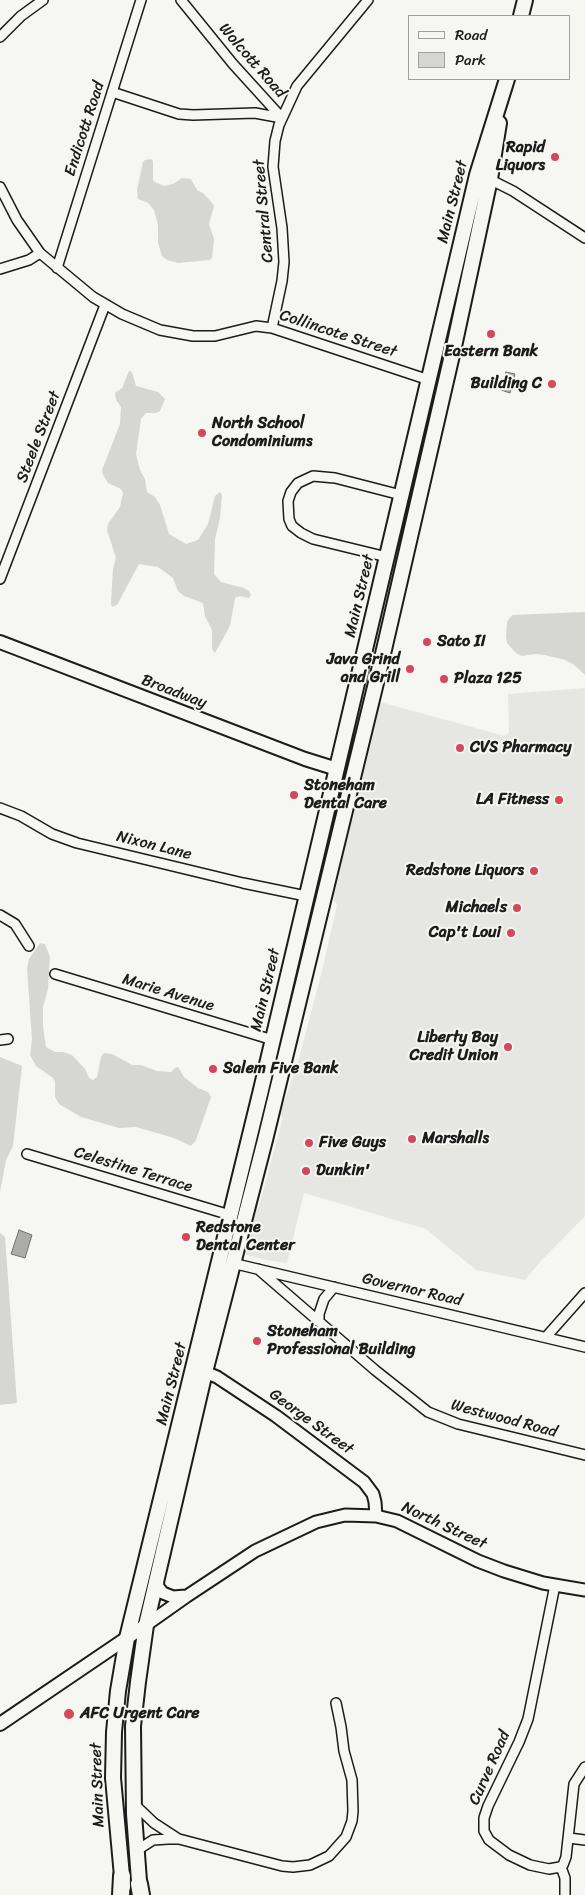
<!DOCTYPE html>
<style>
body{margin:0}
#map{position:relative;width:585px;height:1895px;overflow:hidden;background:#f6f6f2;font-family:Sriracha,sans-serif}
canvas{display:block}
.legend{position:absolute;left:408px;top:15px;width:162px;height:65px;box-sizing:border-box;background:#f6f6f2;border:1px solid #9f9f9c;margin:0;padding:6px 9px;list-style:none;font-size:15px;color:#1c1c1c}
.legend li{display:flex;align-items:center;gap:10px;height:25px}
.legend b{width:25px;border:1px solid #9f9f9c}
</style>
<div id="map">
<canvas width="585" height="1895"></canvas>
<ul class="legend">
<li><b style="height:6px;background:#f6f6f2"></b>Road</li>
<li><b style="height:14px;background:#d6d6d2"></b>Park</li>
</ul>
</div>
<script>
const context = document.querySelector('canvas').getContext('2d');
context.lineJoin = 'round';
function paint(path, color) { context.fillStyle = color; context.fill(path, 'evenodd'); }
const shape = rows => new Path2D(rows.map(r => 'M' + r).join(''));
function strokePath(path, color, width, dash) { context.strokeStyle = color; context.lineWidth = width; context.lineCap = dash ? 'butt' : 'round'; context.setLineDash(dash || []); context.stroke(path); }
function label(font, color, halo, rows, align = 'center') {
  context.font = font + ' Sriracha,sans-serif'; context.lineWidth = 4; context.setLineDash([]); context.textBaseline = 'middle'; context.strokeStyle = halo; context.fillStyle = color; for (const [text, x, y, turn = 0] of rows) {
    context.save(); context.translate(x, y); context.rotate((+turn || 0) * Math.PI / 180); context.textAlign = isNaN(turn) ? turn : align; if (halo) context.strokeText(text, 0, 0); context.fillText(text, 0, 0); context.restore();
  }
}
paint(shape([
 [585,688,585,1216,540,1262,525,1280,476,1270,426,1229,304,1193,287,1263,266,1260,247,1255,244,1250,254,1213,259,1206,283,1117,279,1116,298,1062,322,971,337,905,333,898,380,702,505,736,509,732,508,694]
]), '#e6e6e2');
paint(shape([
 [151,159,153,161,153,180,155,182,164,186,173,184,182,178,191,179,197,190,203,193,213,204,214,206,209,224,214,239,212,258,210,260,178,263,167,260,162,256,158,242,158,225,154,210,148,203,138,199,137,190,143,162,145,160],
 [129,371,132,372,136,386,158,392,165,399,160,411,156,413,146,413,141,419,136,454,140,470,145,479,147,492,155,497,160,505,169,534,186,544,198,540,208,524,215,496,220,492,222,495,220,518,215,539,214,574,221,582,244,588,249,591,251,595,249,598,239,596,235,598,230,626,215,653,212,649,212,630,205,616,203,603,184,596,178,591,173,578,158,567,139,564,117,605,112,607,111,603,113,569,116,558,107,530,108,524,120,507,123,493,121,489,108,483,103,475,102,470,120,424,121,407,116,400,115,393,122,388],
 [585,612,585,675,573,664,565,660,545,655,534,654,522,656,516,653,507,643,506,637,507,622,512,615],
 [40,943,45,944,50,957,48,989,43,1007,43,1027,46,1047,55,1052,63,1052,72,1055,85,1069,89,1078,93,1080,97,1077,101,1057,104,1053,112,1054,132,1065,141,1065,157,1071,171,1072,176,1067,178,1067,184,1077,198,1088,208,1092,211,1097,196,1140,191,1146,174,1138,136,1127,119,1128,81,1117,59,1104,55,1097,55,1082,53,1078,36,1066,30,1055,32,1040,27,968,29,959],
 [0,1057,22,1066,13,1146,6,1160,0,1192],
 [0,1233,5,1237,17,1403,0,1405]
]), '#d6d6d2');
const water = shape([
 [506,372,515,374,510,393,501,390,506,372],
 [19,1230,32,1235,25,1258,11,1254,19,1230]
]);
paint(water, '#acaca9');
strokePath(water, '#727271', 1);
const minor = shape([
 [181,0,233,64,282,118],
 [0,37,21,16,43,0],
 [112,92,179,114,193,115,255,113,282,118],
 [487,178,513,191,585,238],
 [0,187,17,220,40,253,93,297,122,314,160,330,193,336,215,336,256,326,272,328,429,380],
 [57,268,141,0],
 [0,269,29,260,40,253],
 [272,328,282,281,284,262,282,228,273,167,275,141,279,125,297,86,368,0],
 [387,557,313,539,301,533,292,526,289,519,288,501,291,492,298,483,313,476,335,478,401,495],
 [0,579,105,305],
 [0,808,21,816,52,834,77,843,243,883,306,896],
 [0,915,15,924,29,946],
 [55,974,273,1040],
 [0,1040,8,1039],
 [27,1154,230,1215],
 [232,1263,585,1347],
 [258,1269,375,1370,428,1412,458,1424,585,1455],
 [319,1321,319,1314,324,1299,334,1287],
 [546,1337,585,1293],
 [555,1585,528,1719,519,1742,488,1806,484,1818,484,1831,489,1840,509,1855,530,1865,549,1869,560,1867,563,1865,566,1857,574,1784,585,1767],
 [133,1803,154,1823,177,1838],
 [569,1838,585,1840],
 [136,1851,153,1840,168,1839,179,1839,282,1866,293,1867,310,1865,329,1856,346,1837,352,1821,353,1811,352,1780,344,1751,341,1727,336,1703],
 [561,1867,565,1878,565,1895]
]);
const tertiary = shape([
 [205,1372,217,1377,276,1416,364,1482,373,1494,375,1502,376,1516],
 [157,1577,158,1587,163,1593,173,1597,186,1596],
 [146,1625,187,1596,255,1551,316,1522,345,1515,376,1516,397,1521,478,1561,504,1571,543,1583,585,1590]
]);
const secondary = shape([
 [0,642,305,759,337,769],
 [0,1724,146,1625]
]);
const primary = shape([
 [521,16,525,0],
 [123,1887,113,1778,114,1732,118,1691,127,1638,260,1094,477,175,507,79],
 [140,1894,134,1814,133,1726,138,1682,146,1625,205,1372,265,1140,383,654,455,342,490,179,499,123]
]);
const motorway = shape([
 [139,1884,141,1895],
 [121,1895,122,1876]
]);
strokePath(minor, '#1c1c1c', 12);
strokePath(tertiary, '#1c1c1c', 15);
strokePath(secondary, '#1c1c1c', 16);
strokePath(primary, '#1c1c1c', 18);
strokePath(motorway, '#1c1c1c', 20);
strokePath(minor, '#f6f6f2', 9);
strokePath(tertiary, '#f6f6f2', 11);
strokePath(secondary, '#f6f6f2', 12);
strokePath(primary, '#f6f6f2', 14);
strokePath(motorway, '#f6f6f2', 16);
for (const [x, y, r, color] of [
 [555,157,5,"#d1495b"],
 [491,334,5,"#d1495b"],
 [552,384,5,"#d1495b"],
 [202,433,5,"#d1495b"],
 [427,642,5,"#d1495b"],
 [410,669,5,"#d1495b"],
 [444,679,5,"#d1495b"],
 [460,748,5,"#d1495b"],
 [294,795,5,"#d1495b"],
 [559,800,5,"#d1495b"],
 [534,871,5,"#d1495b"],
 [517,908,5,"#d1495b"],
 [511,933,5,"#d1495b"],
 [508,1047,5,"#d1495b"],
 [213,1069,5,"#d1495b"],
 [412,1139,5,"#d1495b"],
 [309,1143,5,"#d1495b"],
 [306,1171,5,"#d1495b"],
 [186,1237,5,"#d1495b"],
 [257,1341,5,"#d1495b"],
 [69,1714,6,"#d1495b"]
]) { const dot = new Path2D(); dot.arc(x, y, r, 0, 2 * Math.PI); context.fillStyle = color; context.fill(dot); strokePath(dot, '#f6f6f2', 2); }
label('16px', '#1c1c1c', '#f6f6f2', [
 ["Wolcott Road",252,61,49],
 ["Endicott Road",85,129,-72],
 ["Main Street",453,202,-76],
 ["Central Street",264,211,-95],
 ["Collincote Street",338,334,18],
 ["Steele Street",39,437,-69],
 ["Main Street",360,596,-77],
 ["Broadway",174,692,21],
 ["Nixon Lane",154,846,14],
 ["Main Street",266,990,-77],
 ["Marie Avenue",168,993,17],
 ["Celestine Terrace",133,1170,17],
 ["Governor Road",412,1290,13],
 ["Main Street",172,1384,-76],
 ["Westwood Road",504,1419,15],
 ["George Street",311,1422,36],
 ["North Street",444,1526,25],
 ["Curve Road",490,1768,-66],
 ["Main Street",98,1785,-92]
]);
label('bold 16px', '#1c1c1c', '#f6f6f2', [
 ["Rapid",545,148,"right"],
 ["Liquors",545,166,"right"],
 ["Eastern Bank",491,352,"center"],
 ["Building C",542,384,"right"],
 ["North School",212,424],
 ["Condominiums",212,442],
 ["Sato II",437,642],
 ["Java Grind",400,660,"right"],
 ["and Grill",400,678,"right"],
 ["Plaza 125",454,679],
 ["CVS Pharmacy",470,748],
 ["Stoneham",304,786],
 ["Dental Care",304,804],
 ["LA Fitness",549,800,"right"],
 ["Redstone Liquors",524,871,"right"],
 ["Michaels",507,908,"right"],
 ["Cap't Loui",501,933,"right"],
 ["Liberty Bay",498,1038,"right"],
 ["Credit Union",498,1056,"right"],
 ["Salem Five Bank",223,1069],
 ["Marshalls",422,1139],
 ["Five Guys",319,1143],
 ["Dunkin'",316,1171],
 ["Redstone",196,1228],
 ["Dental Center",196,1246],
 ["Stoneham",267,1332],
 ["Professional Building",267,1350],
 ["AFC Urgent Care",80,1714]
], 'left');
</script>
